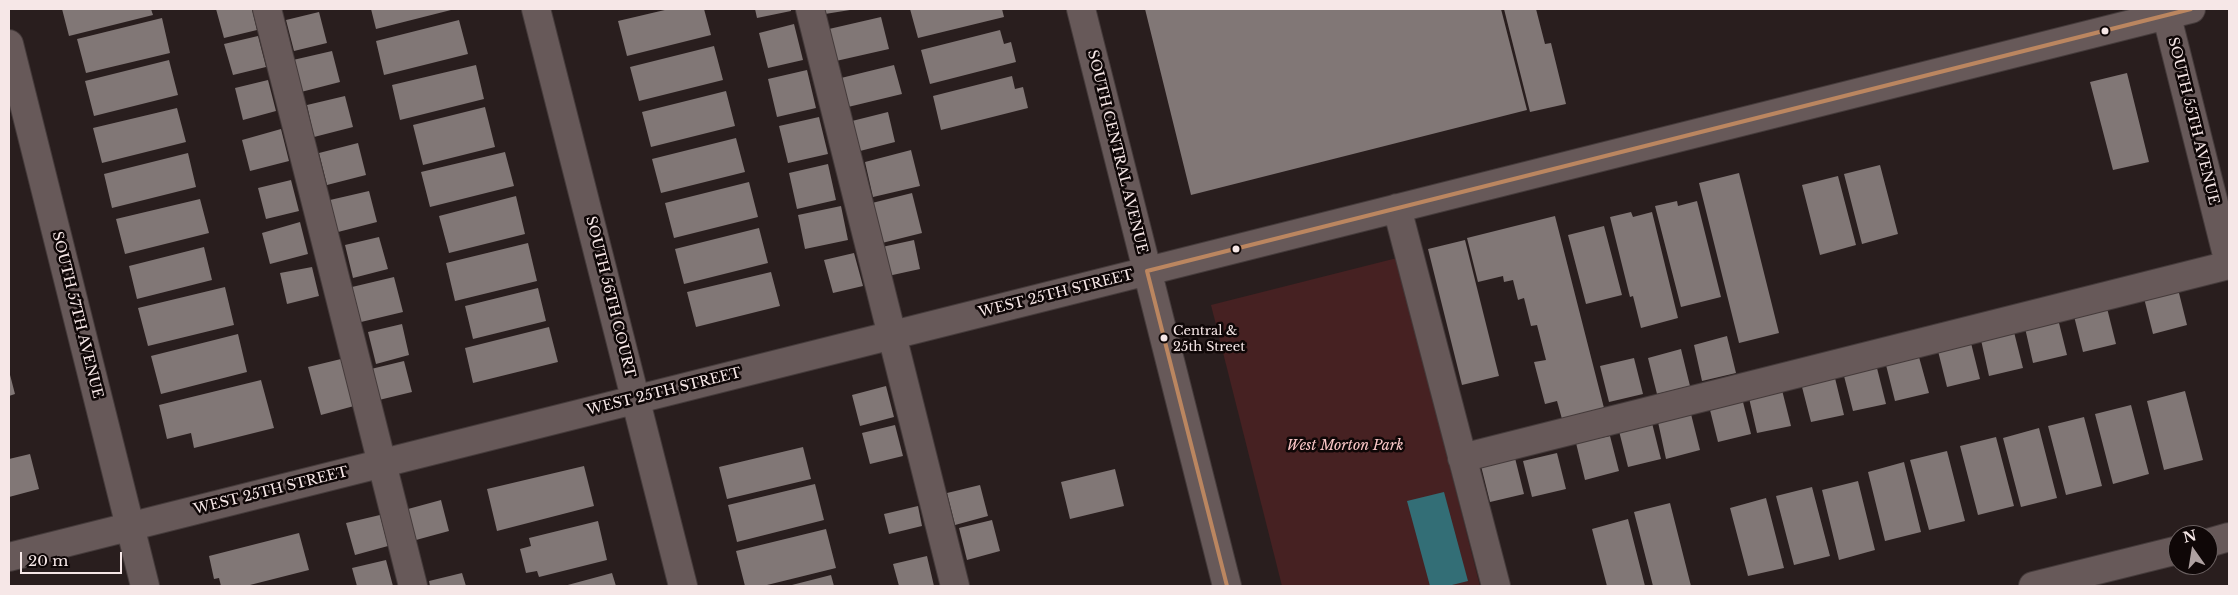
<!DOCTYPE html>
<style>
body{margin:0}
#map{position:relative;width:2238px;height:595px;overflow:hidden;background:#291e1e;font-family:"Libre Baskerville",serif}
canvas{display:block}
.frame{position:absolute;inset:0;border:10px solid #f6e7e7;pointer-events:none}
.north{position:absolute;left:2168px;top:525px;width:50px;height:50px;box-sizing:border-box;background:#0f0707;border:1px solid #6b6161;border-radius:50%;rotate:347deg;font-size:14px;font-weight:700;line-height:20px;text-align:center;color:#f6e7e7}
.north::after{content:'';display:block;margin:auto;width:18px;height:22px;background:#aea1a1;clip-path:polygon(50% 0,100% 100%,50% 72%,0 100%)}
.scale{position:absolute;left:20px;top:552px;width:102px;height:22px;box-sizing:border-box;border:2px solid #f6e7e7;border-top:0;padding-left:6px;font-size:15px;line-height:18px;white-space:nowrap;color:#f6e7e7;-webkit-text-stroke:4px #0f0707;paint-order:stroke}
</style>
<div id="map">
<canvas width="2238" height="595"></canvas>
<div class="frame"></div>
<div class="north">N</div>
<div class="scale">20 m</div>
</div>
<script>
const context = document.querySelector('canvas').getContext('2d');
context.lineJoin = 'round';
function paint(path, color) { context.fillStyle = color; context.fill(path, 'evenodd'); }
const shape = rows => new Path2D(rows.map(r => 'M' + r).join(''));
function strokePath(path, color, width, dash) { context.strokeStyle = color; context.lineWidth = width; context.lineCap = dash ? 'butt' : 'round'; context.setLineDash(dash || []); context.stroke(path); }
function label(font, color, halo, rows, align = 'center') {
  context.font = font + ' "Libre Baskerville",serif'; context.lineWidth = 5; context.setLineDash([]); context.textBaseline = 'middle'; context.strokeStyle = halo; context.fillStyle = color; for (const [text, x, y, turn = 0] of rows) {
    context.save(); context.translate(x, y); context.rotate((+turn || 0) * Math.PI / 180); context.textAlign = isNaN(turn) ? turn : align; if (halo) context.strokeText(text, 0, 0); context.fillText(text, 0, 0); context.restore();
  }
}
paint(shape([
 [1397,258,1480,586,1282,586,1211,305]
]), '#462122');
paint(shape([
 [1444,492,1468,581,1448,586,1430,586,1407,501]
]), '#336e76');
paint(shape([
 [62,9,151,9,153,15,69,36],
 [216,9,252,9,257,30,224,38],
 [371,9,455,9,376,29],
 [669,9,704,9,711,35,627,56,618,21],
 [755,9,791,9,791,11,757,18],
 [824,9,849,9,850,10,825,14],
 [910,9,1002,9,1004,17,918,38],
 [1145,9,1501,9,1527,110,1191,195],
 [1504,9,1536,9,1545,44,1551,43,1566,104,1530,112],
 [319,12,327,43,294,51,286,20],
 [881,17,889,49,836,61,829,29],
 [162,18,170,53,86,73,77,39],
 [459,20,468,54,384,75,376,41],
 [794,24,803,60,768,68,759,33],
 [1000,30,1004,44,1011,42,1016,62,930,84,921,50],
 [258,36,266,67,233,75,224,44],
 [714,46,723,80,639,101,630,67],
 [332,51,340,82,301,92,293,60],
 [169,60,178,95,94,116,85,81],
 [476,65,484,99,400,120,392,85],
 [894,65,902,94,848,107,841,78],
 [807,70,816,108,777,117,768,79],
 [2127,73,2149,162,2113,170,2090,82],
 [1012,76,1015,89,1023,87,1028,108,941,130,933,96],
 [268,80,276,111,243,120,235,88],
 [726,91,735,126,651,147,642,112],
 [345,96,353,127,314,137,307,105],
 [485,107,495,147,423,165,413,125],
 [177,108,186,142,102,163,93,128],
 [888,112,895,142,860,151,852,121],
 [819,117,828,154,788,163,779,126],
 [281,129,289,161,250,171,242,140],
 [736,138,745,172,661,193,652,159],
 [358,143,366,175,327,185,319,153],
 [911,150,920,186,873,197,865,162],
 [505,152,514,186,430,207,421,172],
 [188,153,196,187,112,208,104,174],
 [828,164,836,200,797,209,789,173],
 [1880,165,1898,234,1862,244,1844,174],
 [1739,173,1779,333,1739,343,1699,183],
 [1838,176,1856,245,1820,255,1802,185],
 [291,180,299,211,266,219,258,188],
 [749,182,758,217,674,238,665,203],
 [369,191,377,222,338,232,330,200],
 [912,193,922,233,882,243,872,203],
 [516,196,525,234,449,253,439,216],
 [200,199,209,233,125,254,116,219],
 [1677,201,1678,206,1697,201,1721,297,1681,307,1655,206],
 [841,206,848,240,805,249,798,215],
 [1631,212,1633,217,1652,212,1678,318,1641,328,1633,296,1630,297,1610,217],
 [1555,216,1604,408,1562,419,1557,401,1545,404,1534,362,1546,360,1537,325,1531,326,1524,298,1518,300,1513,280,1504,282,1503,276,1478,282,1467,238],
 [300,222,308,254,270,264,262,233],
 [1604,226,1622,295,1586,304,1568,235],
 [759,228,768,263,684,284,675,249],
 [379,237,388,269,353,278,345,245],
 [914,240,920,269,888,276,882,247],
 [1465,240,1499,376,1462,385,1428,249],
 [528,243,537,281,455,301,446,263],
 [204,247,212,280,137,299,129,266],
 [854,253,863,286,833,293,824,260],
 [312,267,319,296,287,304,280,273],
 [771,272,780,306,696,327,687,292],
 [394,277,403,312,361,322,352,287],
 [225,287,234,325,148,346,138,308],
 [538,288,546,321,473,339,465,306],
 [2178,289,2187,325,2153,334,2144,298],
 [2107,308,2116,344,2083,352,2074,316],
 [2058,319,2067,355,2033,363,2025,328],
 [402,324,409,355,376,364,368,332],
 [549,327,558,362,473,383,465,348],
 [2014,332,2023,368,1989,376,1981,340],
 [238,334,247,372,161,394,151,356],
 [1727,336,1736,373,1702,381,1694,345],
 [1971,343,1980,379,1947,387,1938,351],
 [1681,349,1690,386,1657,394,1648,358],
 [1919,357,1929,393,1895,401,1886,365],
 [1634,358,1643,394,1609,402,1600,366],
 [341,359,354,406,321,415,308,367],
 [404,361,412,392,379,400,371,369],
 [1877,368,1886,404,1853,411,1844,376],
 [9,371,15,394,9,396],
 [1835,378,1844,415,1811,422,1802,387],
 [261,380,274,428,194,448,191,433,167,439,159,405],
 [886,386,894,417,860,426,852,395],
 [1782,390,1791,426,1757,433,1749,398],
 [2185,391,2203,460,2164,470,2147,401],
 [1742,398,1751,434,1718,442,1709,406],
 [2131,405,2149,474,2113,484,2095,414],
 [1691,414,1700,450,1666,459,1658,422],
 [2084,417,2102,486,2066,495,2048,426],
 [1652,423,1661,459,1628,467,1619,431],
 [895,425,903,456,870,464,862,433],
 [2039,428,2057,498,2021,507,2003,438],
 [1610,436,1619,471,1585,480,1576,443],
 [1996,437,2014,506,1978,515,1960,446],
 [803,447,811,479,727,499,719,467],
 [1947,451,1965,521,1929,530,1910,460],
 [1557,453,1566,489,1532,497,1523,461],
 [30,454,39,489,9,497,9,459],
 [1515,458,1524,494,1490,502,1481,466],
 [1904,462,1921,532,1885,541,1868,472],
 [584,466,594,506,497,531,487,489],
 [1115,469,1124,506,1070,519,1061,482],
 [1858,481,1875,550,1839,560,1822,490],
 [815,484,824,520,737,542,728,505],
 [980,485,988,516,955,525,947,493],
 [1812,487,1830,556,1794,565,1776,496],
 [1766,498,1784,568,1748,576,1730,508],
 [441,500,449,531,416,540,408,509],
 [1670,503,1691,586,1653,586,1634,512],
 [918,506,922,526,889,534,884,514],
 [380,515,388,546,355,555,346,523],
 [1628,519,1645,586,1607,586,1592,529],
 [992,520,1000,551,967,560,959,528],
 [598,521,607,560,539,577,537,571,526,573,520,549,531,546,529,538],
 [826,529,836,568,763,586,745,586,736,551],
 [299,533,309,570,246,586,221,586,219,578,214,579,209,556],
 [927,556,934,586,899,586,893,564],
 [386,560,393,586,357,586,352,568],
 [462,573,466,586,430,586,429,581],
 [612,573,616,586,564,586],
 [831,575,834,586,788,586]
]), '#817776');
const minor = shape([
 [267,9,413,586],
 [536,9,683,586],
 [810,9,955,586],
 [1081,9,1227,586],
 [2165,9,2229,263],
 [9,44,145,586],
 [1397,208,1496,586],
 [1462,458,2229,265],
 [2208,543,2229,537],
 [9,557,2191,9],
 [2033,586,2178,550]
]);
strokePath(minor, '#453b3b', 30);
strokePath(minor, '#675959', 28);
strokePath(shape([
 [1227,586,1147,271,2191,9]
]), '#bb8660', 4);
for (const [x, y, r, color] of [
 [2105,31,4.5,"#f6e7e7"],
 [1236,249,4.5,"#f6e7e7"],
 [1164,338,4.5,"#f6e7e7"]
]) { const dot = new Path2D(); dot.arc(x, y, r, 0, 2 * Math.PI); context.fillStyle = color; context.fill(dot); strokePath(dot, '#0f0707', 2); }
label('13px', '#f6e7e7', '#0f0707', [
 ["Central &",1173,331],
 ["25th Street",1173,347]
], 'left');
label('14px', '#f6e7e7', '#0f0707', [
 ["SOUTH 55TH AVENUE",2193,121,76],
 ["SOUTH CENTRAL AVENUE",1117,152,76],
 ["WEST 25TH STREET",1056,294,-14],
 ["SOUTH 56TH COURT",610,297,76],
 ["SOUTH 57TH AVENUE",77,315,76],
 ["WEST 25TH STREET",664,392,-14],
 ["WEST 25TH STREET",271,491,-14]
]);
label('italic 14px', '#f9c6c6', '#0f0707', [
 ["West Morton Park",1345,446]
]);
</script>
